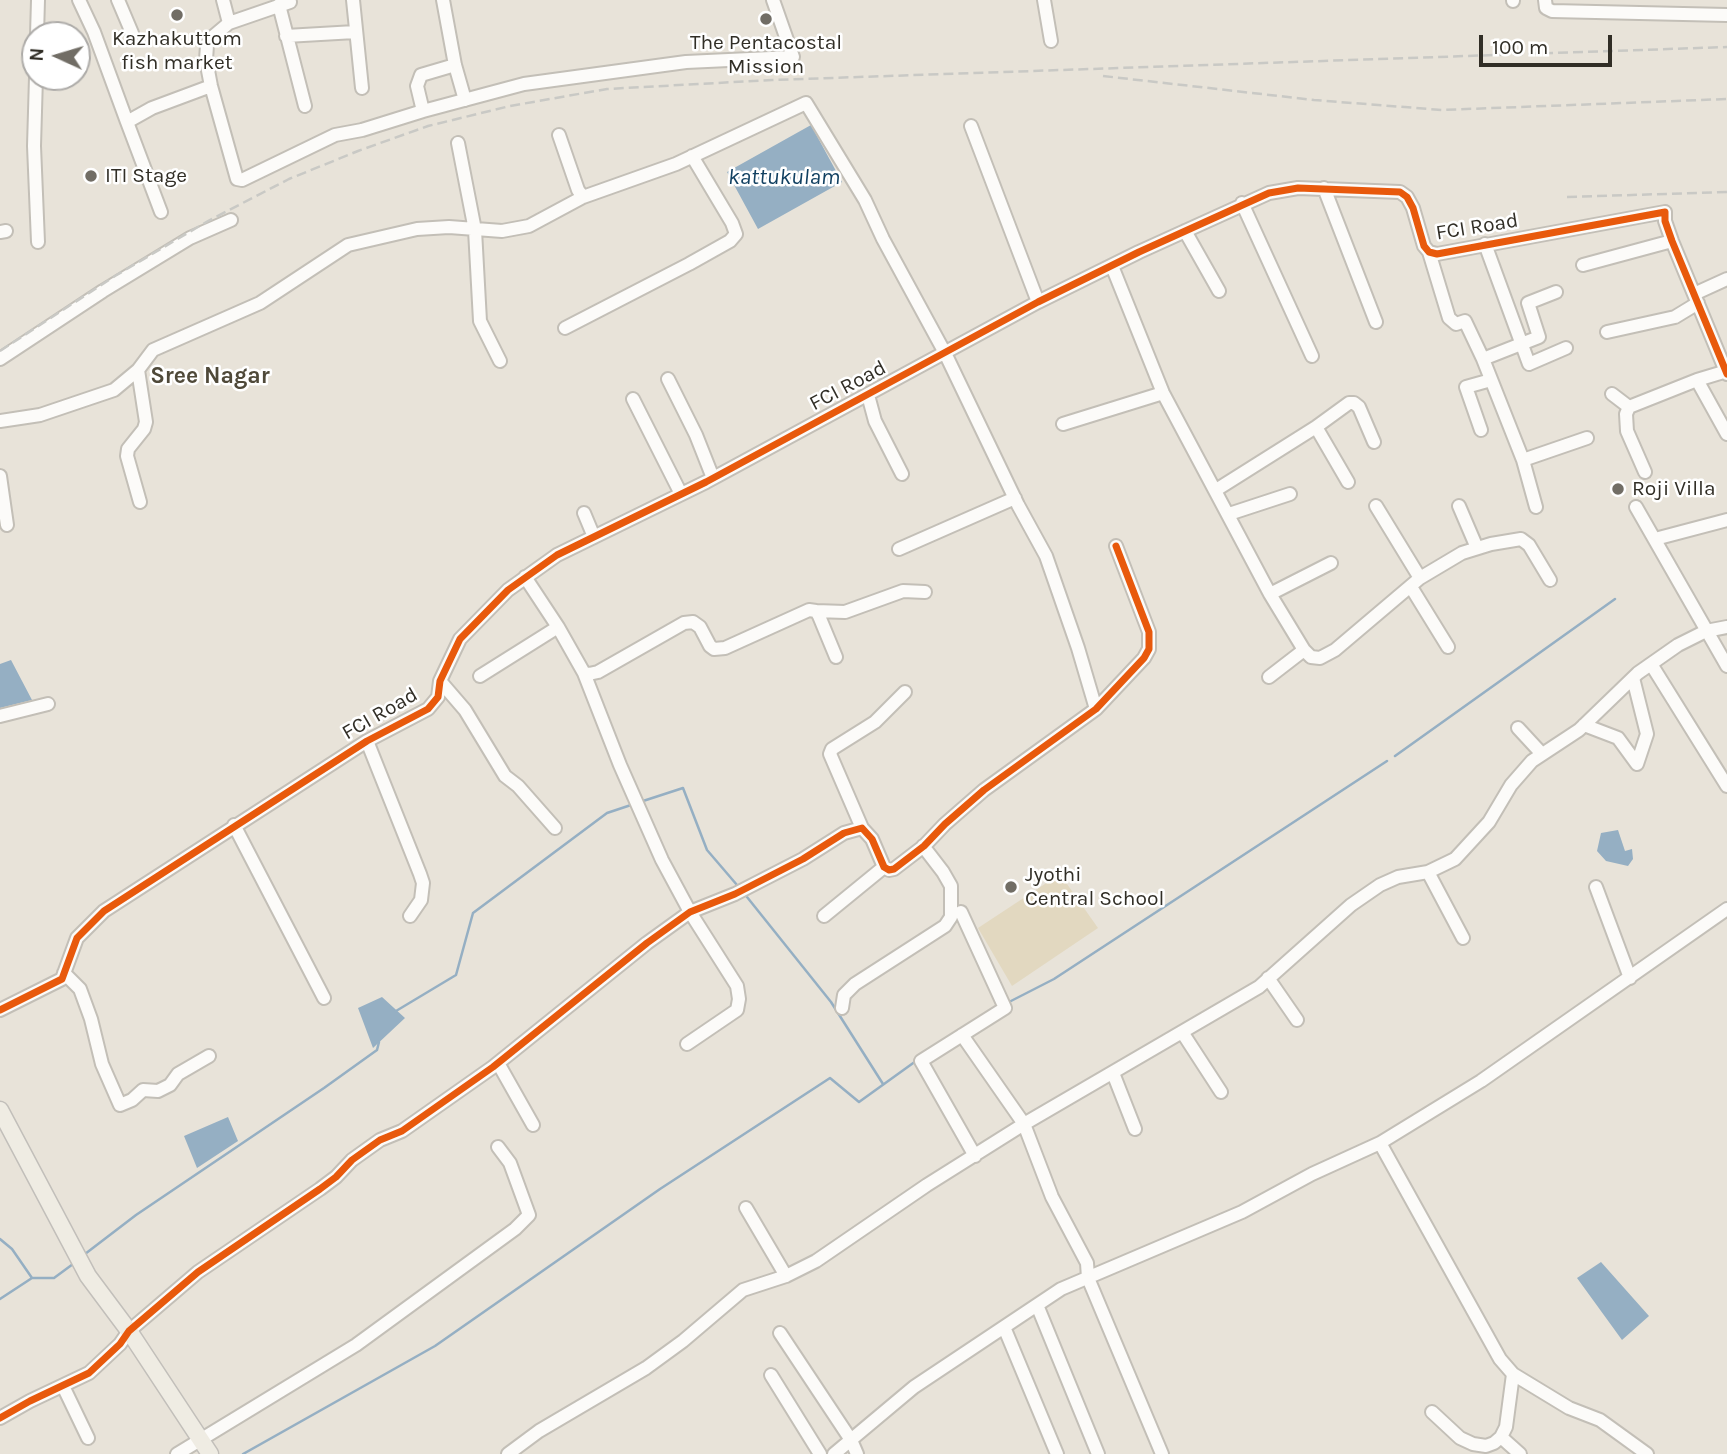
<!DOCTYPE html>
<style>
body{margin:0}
#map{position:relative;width:1727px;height:1454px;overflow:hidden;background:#e8e3d9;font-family:Karla,sans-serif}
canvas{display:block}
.north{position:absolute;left:21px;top:21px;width:70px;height:70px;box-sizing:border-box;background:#fff;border:2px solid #adaba8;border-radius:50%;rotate:274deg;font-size:19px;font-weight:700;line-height:28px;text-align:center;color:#312e26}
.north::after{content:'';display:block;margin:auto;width:24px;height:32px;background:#716d65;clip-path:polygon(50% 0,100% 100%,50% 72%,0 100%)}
.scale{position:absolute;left:1479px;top:35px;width:133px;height:32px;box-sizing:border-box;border:4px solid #312e26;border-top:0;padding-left:9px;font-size:21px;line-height:24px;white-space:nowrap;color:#312e26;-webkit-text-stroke:5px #fff;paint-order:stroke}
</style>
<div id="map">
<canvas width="1727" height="1454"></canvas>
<div class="north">N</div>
<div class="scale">100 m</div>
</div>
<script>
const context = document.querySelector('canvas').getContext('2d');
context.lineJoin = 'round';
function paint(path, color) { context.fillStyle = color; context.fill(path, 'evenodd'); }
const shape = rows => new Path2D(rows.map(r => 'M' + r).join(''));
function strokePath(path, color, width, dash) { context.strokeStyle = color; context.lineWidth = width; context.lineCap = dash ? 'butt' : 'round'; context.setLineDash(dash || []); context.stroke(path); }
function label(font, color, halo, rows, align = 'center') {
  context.font = font + ' Karla,sans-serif'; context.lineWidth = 5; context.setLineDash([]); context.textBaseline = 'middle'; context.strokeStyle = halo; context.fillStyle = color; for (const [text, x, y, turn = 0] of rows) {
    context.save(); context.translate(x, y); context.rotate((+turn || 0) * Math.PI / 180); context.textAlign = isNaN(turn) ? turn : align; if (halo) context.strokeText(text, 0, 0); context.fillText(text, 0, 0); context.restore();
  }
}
paint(shape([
 [1060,874,1098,928,1012,986,978,928]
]), '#e2d8c0');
paint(shape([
 [811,125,842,182,758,229,727,172],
 [11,660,32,700,0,708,0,664],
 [1618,830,1625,851,1632,849,1633,859,1628,866,1606,861,1597,851,1601,833],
 [382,997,405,1018,373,1048,358,1008],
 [228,1117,238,1141,197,1168,184,1136],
 [1601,1262,1649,1316,1622,1340,1577,1278]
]), '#95afc3');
strokePath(shape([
 [1395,756,1615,599],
 [640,802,683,788,707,850,737,885],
 [747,897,831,1002,883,1084],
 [1009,1002,1054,979,1387,761],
 [396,1011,456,975,473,913,607,813,634,804],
 [0,1239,12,1249,32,1278,0,1299],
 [85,1254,136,1215,324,1088,377,1050,379,1042],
 [32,1278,54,1278,73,1264],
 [243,1454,435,1346,660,1189,830,1078,859,1102,916,1061]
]), '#95afc3', 2.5);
const minor = shape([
 [79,0,94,32,127,122,152,108,211,86],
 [118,0,132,33],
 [223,0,229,23],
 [353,0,362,88],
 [443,0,455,65,465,100],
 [1044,0,1051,41],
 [1513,0,1513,1],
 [1545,0,1546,8,1552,11,1727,15],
 [290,2,229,23,210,39,207,45,206,60,211,86,237,179,242,180,335,135,362,130,423,111,524,84,686,62,793,57,773,0],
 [279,5,305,106],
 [37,35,38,0],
 [286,36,355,32],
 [36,77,34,146,38,242],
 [423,111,417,86,421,75,455,65],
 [127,122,161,212],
 [971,126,1038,302],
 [559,135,578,190,583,197,676,164,806,103,865,200,883,239,945,353,1018,505,1046,556,1078,648,1096,709],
 [458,143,475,230,480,321,500,361],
 [1324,188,1376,322],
 [1242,203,1312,356],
 [1185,231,1219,291],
 [0,232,6,231],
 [1485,244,1529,364,1566,348],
 [1429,252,1449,318,1456,324,1465,321,1483,359],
 [1583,265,1672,241],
 [1112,266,1163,393,1270,594,1304,650,1311,657,1320,658,1335,650,1420,578,1376,506],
 [1694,294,1727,279],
 [565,328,689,264,730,241,736,234,732,223,692,156],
 [1607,332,1675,317,1698,303],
 [0,359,103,291,190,238,231,220],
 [138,370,146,422,144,429,128,449,127,456,140,502],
 [668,379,696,435,713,478],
 [1697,380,1727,434],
 [1612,394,1629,407],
 [868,395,875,421,902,474],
 [633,399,681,494],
 [0,421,40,415,114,390,138,370,153,350,260,303,348,245,417,229,449,227,502,231,529,226,583,197],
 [1063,424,1163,393],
 [1316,427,1348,482],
 [1481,430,1466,387,1491,380],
 [1523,460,1587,438],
 [1645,472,1627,431,1626,414,1629,407,1697,380,1727,371],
 [0,476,7,525],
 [1216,490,1316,427,1349,403,1354,403,1359,407,1374,442],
 [1459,506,1477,548],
 [1536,507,1523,460,1483,359,1539,337,1528,303,1556,292],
 [1636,507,1727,666],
 [584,513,594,537],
 [1229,514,1290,494],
 [1655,539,1727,520],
 [899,549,1015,498],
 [525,577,558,627,584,673,589,674,598,672,684,623,693,622,700,627,710,646,714,649,725,648,809,610,816,611,819,616,836,657],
 [1420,578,1462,553,1491,544,1521,539,1529,545,1550,580],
 [1411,587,1448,647],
 [1270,594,1331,563],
 [816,611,845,612,903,591,925,592],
 [1651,664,1727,786],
 [584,673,620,765,662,860,690,912,737,986,739,999,737,1010,687,1044],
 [480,676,558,627],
 [1269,677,1304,650],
 [1633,678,1647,734,1637,764],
 [440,681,465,710,505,776,518,786,555,828],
 [0,716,48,704],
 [1584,725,1618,738,1637,764],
 [1518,728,1542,754],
 [367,741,420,874,423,883,421,900,410,916],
 [234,825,324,998],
 [862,828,830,754,832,749,875,722,905,692],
 [1428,872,1463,938],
 [1596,887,1630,978],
 [961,912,1005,1008,921,1061,975,1156],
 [824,916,884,867],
 [64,973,80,989,91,1019,102,1064,120,1105,132,1100,143,1090,158,1091,170,1085,178,1074,209,1056],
 [1268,978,1297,1020],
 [842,1008,844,995,855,984,945,926,951,917,951,886,943,872,923,846],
 [0,1010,62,979,77,938,104,911,367,741,428,709,438,697,440,681,460,639,508,590,557,555,706,482,1038,302,1139,252,1269,193,1298,188,1400,192,1407,197,1413,208,1424,246,1429,252,1437,254,1665,212,1665,221,1672,241,1727,374],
 [1182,1032,1221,1092],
 [962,1035,1024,1124,1052,1197,1087,1263,1088,1278,1162,1454],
 [498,1063,533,1125],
 [1113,1073,1135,1129],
 [1380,1143,1500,1359,1513,1374,1506,1427,1501,1437,1494,1443,1486,1446,1473,1444,1460,1438,1432,1412],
 [746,1208,786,1276],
 [1037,1305,1098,1454],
 [1004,1327,1057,1454],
 [780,1333,851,1440,857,1454],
 [1513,1374,1569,1408,1600,1420,1647,1454],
 [771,1375,820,1454],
 [63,1386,88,1438],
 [0,1418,30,1401,89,1373,120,1344,129,1331,198,1272,320,1189,336,1177,352,1160,380,1140,402,1131,493,1067,647,943,690,912,735,894,803,859,844,833,862,828,872,839,884,867,889,870,894,869,924,846,945,824,984,790,1096,709,1144,658,1149,649,1149,632,1116,546],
 [1501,1437,1520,1454],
 [177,1454,356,1345,515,1229,529,1215,510,1163,498,1147],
 [508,1454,539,1431,646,1368,683,1341,743,1290,786,1276,816,1261,927,1185,1024,1124,1259,987,1351,905,1380,885,1398,877,1428,872,1455,859,1489,822,1511,785,1532,761,1579,730,1638,673,1678,645,1706,631,1727,627],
 [834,1454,914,1387,1061,1289,1242,1212,1312,1174,1380,1143,1481,1081,1727,909]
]);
const major = shape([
 [0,1110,88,1276,129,1331,210,1454]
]);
strokePath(minor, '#c3bfb7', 16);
strokePath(major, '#c2bfba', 19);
strokePath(minor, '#fcfbf9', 12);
strokePath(major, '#efece3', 16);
strokePath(shape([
 [1103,76,1314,100,1442,110,1727,99],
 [1567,197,1727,192],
 [0,351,115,276,208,221,289,179,358,151,428,126,510,106,607,89,772,80,1727,47]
]), '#c9c9c5', 2.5, [10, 5]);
strokePath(shape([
 [0,1010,62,979,77,938,104,911,367,741,428,709,438,697,440,681,460,639,508,590,557,555,706,482,1038,302,1139,252,1269,193,1298,188,1400,192,1407,197,1413,208,1424,246,1429,252,1437,254,1665,212,1665,221,1672,241,1727,374],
 [0,1418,30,1401,89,1373,120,1344,129,1331,198,1272,320,1189,336,1177,352,1160,380,1140,402,1131,493,1067,647,943,690,912,735,894,803,859,844,833,862,828,872,839,884,867,889,870,894,869,924,846,945,824,984,790,1096,709,1144,658,1149,649,1149,632,1116,546]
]), '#e8590c', 7);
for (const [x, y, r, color] of [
 [177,15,7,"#716d65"],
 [766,19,7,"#716d65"],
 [91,176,7,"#716d65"],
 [1618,489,7,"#716d65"],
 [1011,887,7,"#716d65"]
]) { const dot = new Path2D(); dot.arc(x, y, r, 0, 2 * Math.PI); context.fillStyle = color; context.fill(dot); strokePath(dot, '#fff', 2.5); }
label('21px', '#312e26', '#fff', [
 ["Kazhakuttom",177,39,"center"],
 ["fish market",177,63,"center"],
 ["The Pentacostal",766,43,"center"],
 ["Mission",766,67,"center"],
 ["ITI Stage",105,176],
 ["Roji Villa",1632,489],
 ["Jyothi",1025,875],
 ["Central School",1025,899]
], 'left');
label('21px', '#312e26', '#fff', [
 ["FCI Road",1477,227,-9],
 ["FCI Road",848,386,-28],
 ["FCI Road",380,714,-30]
]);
label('italic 23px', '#114061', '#fff', [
 ["kattukulam",784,177]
]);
label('bold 23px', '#4f4939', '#fff', [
 ["Sree Nagar",210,376]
]);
</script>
